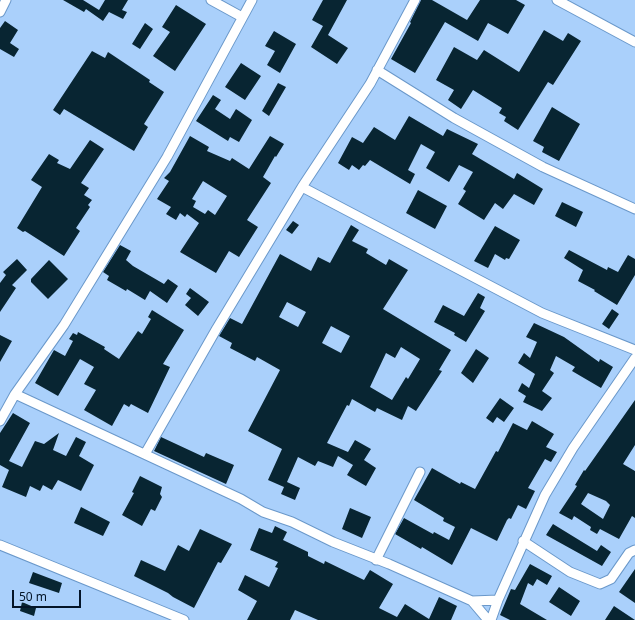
<!DOCTYPE html>
<style>
body{margin:0}
#map{position:relative;width:635px;height:620px;overflow:hidden;background:#aad0fb;font-family:"Noto Sans",sans-serif}
canvas{display:block}
.scale{position:absolute;left:12px;top:590px;width:69px;height:18px;box-sizing:border-box;border:2px solid #041528;border-top:0;padding-left:5px;font-size:12px;line-height:14px;white-space:nowrap;color:#041528;-webkit-text-stroke:3px #aad0fb;paint-order:stroke}
</style>
<div id="map">
<canvas width="635" height="620"></canvas>
<div class="scale">50 m</div>
</div>
<script>
const context = document.querySelector('canvas').getContext('2d');
context.lineJoin = 'round';
function paint(path, color) { context.fillStyle = color; context.fill(path, 'evenodd'); }
const shape = rows => new Path2D(rows.map(r => 'M' + r).join(''));
function strokePath(path, color, width, dash) { context.strokeStyle = color; context.lineWidth = width; context.lineCap = dash ? 'butt' : 'round'; context.setLineDash(dash || []); context.stroke(path); }
paint(shape([
 [63,0,83,0,99,10,105,0,128,0,122,10,127,12,123,19,109,12,103,21,86,9,84,12],
 [323,0,347,0,328,35,348,48,337,64,311,47,323,26,312,20],
 [421,0,432,0,467,20,480,0,516,0,525,5,508,34,488,23,478,41,445,22,415,73,391,59,411,23,410,22],
 [176,5,206,24,175,71,153,56,170,32,162,27],
 [5,21,18,30,10,43,19,49,14,57,0,49,0,28],
 [145,23,153,29,140,49,132,44],
 [544,30,563,41,568,33,581,41,553,85,548,82,518,130,504,121,506,117,499,113,502,108,473,90,461,109,448,100,454,90,436,80,454,47,477,60,484,50,519,72],
 [274,31,296,44,280,73,267,65,275,51,265,46],
 [92,51,105,58,108,52,150,80,149,82,164,92,144,124,148,127,134,151,64,109,60,115,53,110],
 [241,63,261,76,245,100,225,87],
 [278,83,286,87,269,116,262,111],
 [213,95,221,100,215,109,230,119,236,109,252,120,239,142,230,137,228,141,196,121],
 [552,107,580,124,559,161,542,152,544,147,533,141],
 [409,116,443,136,447,129,478,144,472,154,514,179,517,173,543,189,534,205,514,194,503,209,495,203,484,220,458,204,466,191,463,189,473,172,459,165,449,182,426,168,435,152,421,144,408,170,415,174,410,184,370,160,365,166,363,165,359,170,352,165,349,170,338,163,352,137,363,143,374,127,395,140],
 [190,136,209,147,207,151,230,161,232,158,249,169,270,136,284,144,276,157,275,156,263,177,271,183,247,220,258,227,239,257,229,251,216,273,180,252,199,223,187,214,185,217,180,213,176,220,166,214,171,207,157,199,169,181,164,178,170,172],
 [203,181,227,196,215,215,208,210,205,214,193,207,196,201,192,199],
 [90,140,104,149,81,183,89,188,84,195,92,200,88,205,90,207,76,228,80,231,64,256,25,231,23,232,17,228,42,187,31,180,49,154,59,160,57,163,70,169],
 [418,190,447,206,435,229,406,213],
 [562,202,583,212,576,227,555,216],
 [293,221,299,225,292,234,286,230],
 [351,225,359,230,352,241,368,249,366,253,386,265,389,259,408,270,383,309,451,350,439,370,442,371,416,411,408,406,402,420,377,408,375,412,352,399,349,406,347,405,327,443,348,452,355,440,371,449,364,460,376,468,366,486,347,475,353,465,338,456,333,467,318,461,315,466,298,457,287,482,300,488,295,500,281,494,284,487,268,480,282,449,248,431,280,370,257,357,255,361,230,348,232,343,219,336,230,318,242,324,280,254,311,271,318,257,330,263],
 [287,302,306,312,298,327,279,317],
 [331,326,350,336,341,353,322,343],
 [401,347,420,359,408,379,406,377,392,400,370,387,386,353,395,358],
 [495,226,520,240,509,259,506,258,505,260,495,254,488,268,474,261],
 [120,245,131,251,126,260,133,266,164,284,168,279,178,286,167,303,150,291,145,300,127,289,126,291,107,280,109,276,103,272],
 [569,250,607,270,608,267,618,272,628,255,635,259,635,275,617,305,594,291,595,290,578,281,583,270,564,258],
 [17,259,27,270,12,285,16,288,0,312,0,283,6,275,3,272],
 [49,260,68,279,48,299,31,282,31,279],
 [190,288,209,302,198,316,185,305,191,298,186,294],
 [478,293,485,297,480,308,485,311,466,342,454,335,455,333,434,322,443,305,464,316],
 [612,309,619,314,609,329,602,324],
 [152,310,184,330,163,364,170,367,148,413,131,404,129,407,124,404,112,426,84,410,96,390,84,384,94,367,80,359,58,396,35,383,54,350,65,356,73,341,69,339,73,333,77,335,78,332,105,347,104,349,119,359,138,331,142,334,151,319,148,317],
 [534,323,564,337,599,362,600,359,613,367,601,388,572,371,575,367,556,356,550,370,554,373,542,391,552,398,542,411,523,402,526,396,518,391,522,383,529,388,535,374,518,363,524,353,530,358,537,342,526,337],
 [0,335,12,341,0,362],
 [476,349,489,358,473,383,461,373],
 [500,398,514,408,504,422,497,417,493,423,486,418],
 [635,400,635,445,623,464,635,471,635,518,632,516,619,539,600,529,597,534,590,530,591,527,574,516,572,520,559,513,577,486,575,485,584,470,585,471],
 [588,493,606,501,610,505,603,519,581,504],
 [13,413,30,423,9,461,22,467,35,441,44,444,59,433,53,450,66,456,76,437,86,442,79,456,94,465,81,491,58,480,52,490,43,485,40,491,30,486,26,497,2,487,9,470,0,465,0,433],
 [532,421,554,434,546,447,557,452,551,462,545,459,528,488,535,491,526,509,518,505,511,519,509,518,507,520,497,541,471,528,452,565,422,547,421,549,395,534,404,518,433,534,434,532,449,540,455,527,443,521,444,518,414,500,432,468,460,484,461,482,475,489,496,451,498,452,513,423,527,430],
 [161,437,204,457,206,453,234,465,226,484,154,451],
 [140,476,162,487,160,494,162,497,155,511,151,509,142,526,122,515,134,493,132,492],
 [81,507,110,522,103,536,74,523],
 [350,508,371,517,362,538,342,529],
 [553,524,597,551,601,545,611,552,602,566,546,535],
 [275,526,287,532,283,540,308,552,308,556,324,564,325,561,364,580,370,570,393,584,379,608,397,617,405,604,429,619,439,597,457,606,451,620,318,620,295,610,290,620,247,620,257,601,238,590,245,575,269,587,278,568,275,567,278,562,250,550,259,528,272,533],
 [200,529,232,544,221,563,218,562,194,608,173,597,168,593,134,576,141,560,165,571,178,545,189,551],
 [530,564,552,576,547,585,537,579,533,586,528,583,520,604,547,620,510,620,500,615,511,589,515,590],
 [635,569,635,603,619,592],
 [33,572,62,583,59,593,29,583],
 [559,587,580,601,571,616,549,602],
 [22,602,36,608,34,616,20,611],
 [614,606,635,620,605,620]
]), '#082532');
const minor = shape([
 [211,0,242,17],
 [557,0,635,42],
 [0,12,6,0],
 [377,70,454,118,543,167,635,209],
 [302,187,542,313,635,350],
 [15,394,241,499,263,512,292,522,333,542,389,564,472,601,488,620],
 [0,421,15,394,64,325,167,157,252,0],
 [145,454,217,328,302,187,370,84,415,0],
 [523,541,570,572,600,584,611,579,629,553,635,550],
 [0,545,184,620],
 [376,560,420,472],
 [472,601,498,600],
 [491,620,498,600,545,495,573,448,635,358]
]);
strokePath(minor, '#6a98ca', 11);
strokePath(minor, '#fff', 9);
</script>
